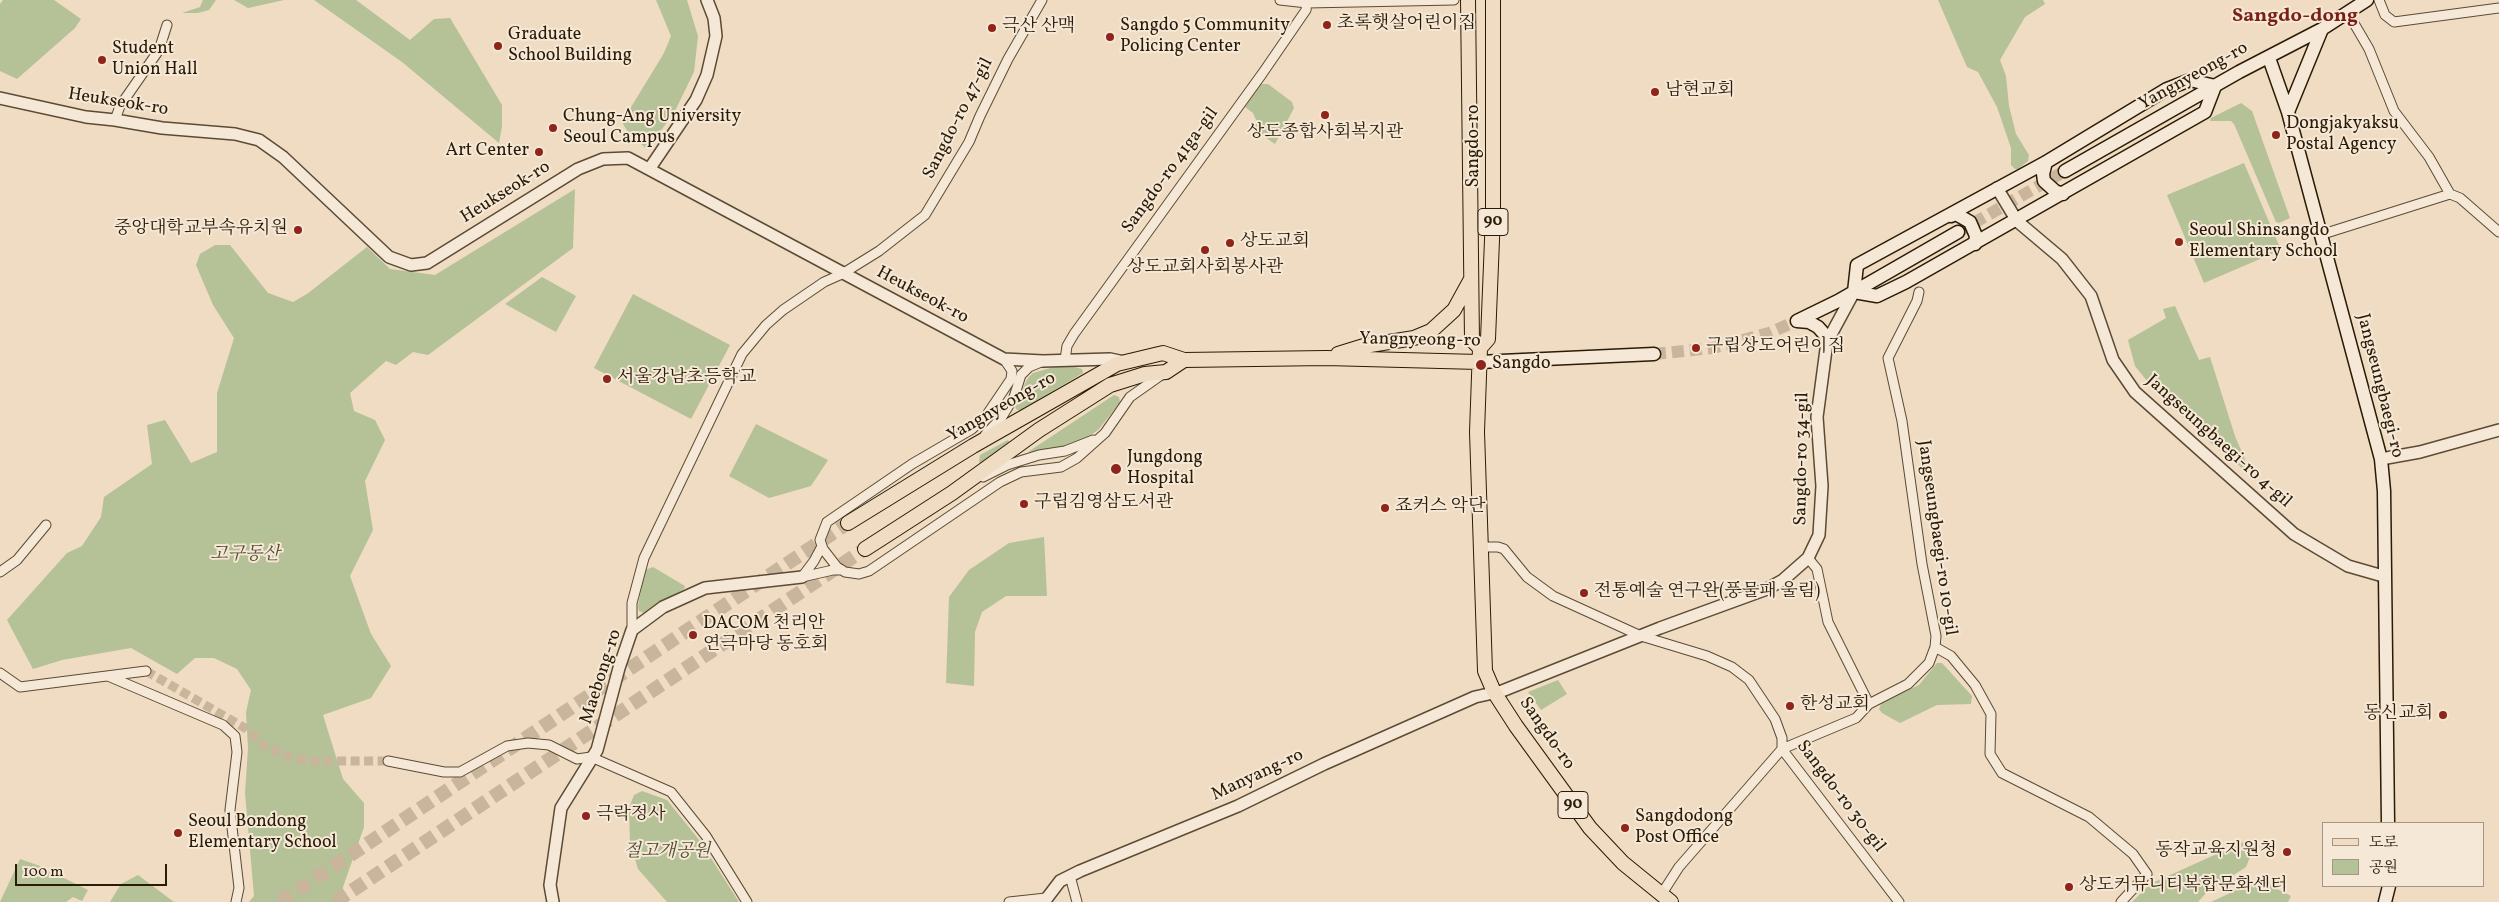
<!DOCTYPE html>
<meta charset="utf-8">
<style>
body{margin:0}
#map{position:relative;width:2499px;height:902px;overflow:hidden;background:#efdcc2;font-family:Vollkorn,"Noto Serif KR",serif}
canvas{display:block}
.legend{position:absolute;left:2322px;top:822px;width:162px;height:65px;box-sizing:border-box;background:#f5e8d7;border:1px solid #a49683;margin:0;padding:6px 9px;list-style:none;font-size:15px;color:#2a1b05}
.legend li{display:flex;align-items:center;gap:10px;height:25px}
.legend b{width:25px;border:1px solid #a49683}
.scale{position:absolute;left:15px;top:864px;width:152px;height:22px;box-sizing:border-box;border:2px solid #2a1b05;border-top:0;padding-left:6px;font-size:15px;line-height:18px;white-space:nowrap;color:#2a1b05;-webkit-text-stroke:4px #f5e8d7;paint-order:stroke}
</style>
<div id="map">
<canvas width="2499" height="902"></canvas>
<ul class="legend">
<li><b style="height:6px;background:#efdcc2"></b>도로</li>
<li><b style="height:14px;background:#b5c197"></b>공원</li>
</ul>
<div class="scale">100 m</div>
</div>
<script>
const context = document.querySelector('canvas').getContext('2d');
context.lineJoin = 'round';
function paint(path, color) { context.fillStyle = color; context.fill(path, 'evenodd'); }
const shape = rows => new Path2D(rows.map(r => 'M' + r).join(''));
function strokePath(path, color, width, dash) { context.strokeStyle = color; context.lineWidth = width; context.lineCap = dash ? 'butt' : 'round'; context.setLineDash(dash || []); context.stroke(path); }
function label(font, color, halo, rows, align = 'center') {
  context.font = font + ' Vollkorn,"Noto Serif KR",serif'; context.lineWidth = 4; context.setLineDash([]); context.textBaseline = 'middle'; context.strokeStyle = halo; context.fillStyle = color; for (const [text, x, y, turn = 0] of rows) {
    context.save(); context.translate(x, y); context.rotate((+turn || 0) * Math.PI / 180); context.textAlign = isNaN(turn) ? turn : align; if (halo) context.strokeText(text, 0, 0); context.fillText(text, 0, 0); context.restore();
  }
}
paint(shape([
 [3,0,54,0,81,19,75,28,17,79,0,71,0,4],
 [203,0,216,0,209,10,198,13,182,13,200,7],
 [234,0,284,0,248,8],
 [314,0,356,0,410,40,434,19,450,18,502,105,502,126,499,143,402,62],
 [656,0,687,0,698,36,694,72,674,113,647,149,629,134,622,122,664,53,671,36],
 [1938,0,2043,0,2045,4,2025,17,2000,60,2006,76,2009,106,2016,134,2029,155,2028,161,2018,169,2015,169,2011,165,2011,148,1997,107,1978,72,1967,67],
 [1260,84,1268,84,1292,102,1294,108,1275,144,1252,128,1257,122,1253,113,1245,107],
 [2241,103,2252,111,2290,218,2279,223,2276,222,2234,124,2231,121,2210,121,2211,118],
 [2244,163,2281,250,2204,283,2167,195],
 [575,189,573,248,428,355,413,352,396,365,386,361,350,393,354,411,375,420,385,440,365,481,373,530,350,576,371,634,391,666,371,698,323,715,343,779,364,803,364,827,343,887,340,902,249,902,254,896,245,793,248,748,246,712,251,690,237,669,214,658,195,658,177,674,131,648,62,660,33,669,7,620,67,553,82,546,101,517,104,497,152,464,147,425,165,420,191,463,217,452,217,393,234,338,213,305,196,265,200,254,215,245,230,245,268,293,293,302,307,294,367,247,390,269,435,275],
 [542,277,576,296,556,332,505,304],
 [633,294,730,345,691,419,594,368],
 [2175,306,2199,360,2210,357,2235,436,2249,469,2247,472,2212,444,2151,386,2135,366,2128,340,2166,318,2163,309],
 [1054,367,1075,367,1082,369,1083,373,1021,410,1017,410,1014,405,1028,378,1033,373],
 [1114,395,1119,397,1120,402,1099,429,1090,436,1065,448,1028,452],
 [756,424,828,460,811,486,769,498,729,476],
 [1008,440,1010,444,981,464,979,462,980,455],
 [1044,537,1047,596,1006,596,982,612,975,632,974,686,946,683,949,597,969,570,1009,543],
 [653,567,685,586,684,589,644,613,639,611,638,606,645,570],
 [1937,663,1942,663,1972,696,1971,704,1937,705,1900,723,1882,713,1879,709,1882,702,1919,685],
 [1558,680,1567,694,1541,710,1528,692],
 [642,791,667,800,700,841,739,902,667,902,638,869,630,842,629,808,634,795],
 [2250,839,2256,842,2246,867,2207,892,2198,902,2132,902,2150,884],
 [20,859,40,866,88,890,82,901,73,897,66,902,0,902],
 [138,875,174,902,110,902,121,884],
 [2267,884,2291,896,2288,902,2211,902,2243,887]
]), '#b5c197');
strokePath(shape([
 [146,671,245,728,266,747,288,756,310,761,388,761]
]), '#c8b59c', 9, [9, 4.5]);
strokePath(shape([
 [1958,232,2065,171],
 [1654,354,1713,348,1769,333,1797,321]
]), '#c8b59c', 12, [12, 6]);
strokePath(shape([
 [280,902,848,523],
 [335,902,865,549]
]), '#c8b59c', 14, [14, 7]);
const minor = shape([
 [1280,0,1307,3,1454,0],
 [2379,0,2385,15,2394,22,2499,8],
 [2348,13,2369,49,2394,111,2429,157,2450,194,2460,198,2499,232],
 [115,120,120,106,159,50,167,25],
 [2320,235,2450,194],
 [1004,359,1012,371,1011,379,986,416,972,429,912,464,827,522,820,540,823,549,837,567,845,572,859,574,869,571,1000,482,1021,472,1061,467,1077,458,1105,433,1130,397,1164,373],
 [1065,360,1067,346,1074,334,1262,74,1306,10,1307,3],
 [985,435,1002,417,1014,397,1021,375,1029,367,1041,362],
 [983,477,1007,465,1039,455,1065,451,1093,440],
 [1481,547,1498,547,1504,549,1527,577,1553,596,1641,636,1707,656,1732,667,1749,680,1775,719,1782,738,1782,749,1899,902],
 [1808,558,1817,569,1828,622,1869,704,1908,684,1929,663,1935,647,1936,636,1922,564,1902,421,1888,358,1917,301,1919,292],
 [0,572,17,560,46,525],
 [802,577,833,570,842,570],
 [802,577,814,561,822,546],
 [632,630,632,603,644,558,742,354,766,325,783,310,824,282,842,274,879,251,925,215,969,142,980,116,1008,59,1042,0],
 [1935,647,1951,656,1975,685,1991,714,1990,754,2002,773,2089,817,2133,854,2147,874,2121,902],
 [0,673,20,687,146,671],
 [108,676,223,725,235,736,237,752,230,810,239,888,236,902],
 [388,761,444,772,460,772,507,746,528,743,549,745,577,759,591,757,671,792,706,836,747,902],
 [1070,876,1077,902],
 [1661,895,1679,867,1782,749,1856,718,1869,704],
 [1009,902,1046,898]
]);
const tertiary = shape([
 [0,98,86,117,115,120,162,128,235,134,259,140,283,157,389,257,411,265,427,263,578,169,603,159,628,158,1004,359,1043,361,1110,359,1124,362],
 [650,168,696,100,707,75,716,36,714,18,707,0],
 [1997,188,2017,221,2062,259,2091,296,2113,360,2135,392,2294,534,2348,566,2383,576],
 [2381,459,2420,452,2499,430],
 [553,902,550,885,561,808,597,750,619,668,632,630,663,607,705,588,802,577],
 [1044,902,1060,881,1080,871,1238,806,1324,764,1475,697,1502,691,1660,628,1767,589,1783,580,1808,558,1819,535,1822,486,1817,417,1827,342,1854,292]
]);
const secondary = shape([
 [2269,58,2288,112,2381,459,2384,491,2388,823],
 [2190,80,2215,86,2205,112,1906,282,1877,296,1854,292,1857,265,2048,161,2167,89,2190,80],
 [2288,112,2322,29],
 [2046,162,2043,174,2044,181,2055,191,2063,194],
 [2065,171,2239,72,2322,29,2367,0],
 [1951,216,1956,214,1970,222,1976,236,1975,244],
 [1797,321,1838,301,1958,232],
 [1797,321,1809,322,1818,327,1826,336,1827,342],
 [1479,362,1654,354],
 [2385,902,2389,886]
]);
const primary = shape([
 [1468,0,1472,340,1480,348],
 [1493,0,1493,215,1488,339,1480,348,1477,432,1485,671,1494,692,1516,726,1590,828,1623,863,1671,902],
 [1338,354,1364,346,1414,338,1431,331,1454,310,1471,279],
 [848,523,973,446,1117,364,1163,353,1184,360,1326,358,1479,362],
 [865,549,952,493,1039,430,1110,385,1145,374,1166,372,1184,360]
]);
strokePath(minor, '#5b4b34', 11);
strokePath(tertiary, '#5b4b34', 14);
strokePath(secondary, '#2a1b05', 15);
strokePath(primary, '#2a1b05', 16);
strokePath(minor, '#f5e8d7', 9);
strokePath(tertiary, '#f5e8d7', 11);
strokePath(secondary, '#f5e8d7', 12);
strokePath(primary, '#efdcc2', 14);
for (const [x, y, r, color] of [
 [1327,25,5,"#8f2418"],
 [992,28,5,"#8f2418"],
 [1110,37,5,"#8f2418"],
 [498,46,5,"#8f2418"],
 [102,60,5,"#8f2418"],
 [1655,92,5,"#8f2418"],
 [1325,115,5,"#8f2418"],
 [553,128,5,"#8f2418"],
 [2276,135,5,"#8f2418"],
 [539,152,5,"#8f2418"],
 [298,230,5,"#8f2418"],
 [2179,242,5,"#8f2418"],
 [1230,243,5,"#8f2418"],
 [1205,250,5,"#8f2418"],
 [1696,348,5,"#8f2418"],
 [1481,365,6,"#8f2418"],
 [607,379,5,"#8f2418"],
 [1116,469,6,"#8f2418"],
 [1024,504,5,"#8f2418"],
 [1385,508,5,"#8f2418"],
 [1584,593,5,"#8f2418"],
 [693,635,5,"#8f2418"],
 [1790,706,5,"#8f2418"],
 [2443,715,5,"#8f2418"],
 [586,816,5,"#8f2418"],
 [1625,828,5,"#8f2418"],
 [178,833,5,"#8f2418"],
 [2287,852,5,"#8f2418"],
 [2069,887,5,"#8f2418"]
]) { const dot = new Path2D(); dot.arc(x, y, r, 0, 2 * Math.PI); context.fillStyle = color; context.fill(dot); strokePath(dot, '#f5e8d7', 2); }
for (const [x, y, w] of [
 [1493,222,30],
 [1573,805,30]
]) { const box = new Path2D(); box.roundRect(x - w / 2, y - 13.5, w, 27, 4); context.fillStyle = '#f5e8d7'; context.fill(box); strokePath(box, '#2a1b05', 1); }
label('bold 16px', '#2a1b05', null, [
 ["90",1493,222],
 ["90",1573,805]
]);
label('18px', '#2a1b05', '#f5e8d7', [
 ["초록햇살어린이집",1337,25],
 ["Sangdo 5 Community",1120,27],
 ["Policing Center",1120,48],
 ["극산 산맥",1002,28],
 ["Graduate",508,36],
 ["School Building",508,57],
 ["Student",112,50],
 ["Union Hall",112,71],
 ["남현교회",1665,92],
 ["Chung-Ang University",563,118],
 ["Seoul Campus",563,139],
 ["Dongjakyaksu",2286,125],
 ["Postal Agency",2286,146],
 ["상도종합사회복지관",1325,134,"center"],
 ["Art Center",529,152,"right"],
 ["중앙대학교부속유치원",288,230,"right"],
 ["Seoul Shinsangdo",2189,232],
 ["Elementary School",2189,253],
 ["상도교회",1240,243],
 ["상도교회사회봉사관",1205,269,"center"],
 ["구립상도어린이집",1706,348],
 ["Sangdo",1492,365],
 ["서울강남초등학교",617,379],
 ["Jungdong",1127,459],
 ["Hospital",1127,480],
 ["구립김영삼도서관",1034,504],
 ["죠커스 악단",1395,508],
 ["전통예술 연구완(풍물패 울림)",1594,593],
 ["DACOM 천리안",703,625],
 ["연극마당 동호회",703,646],
 ["한성교회",1800,706],
 ["동신교회",2433,715,"right"],
 ["극락정사",596,816],
 ["Sangdodong",1635,818],
 ["Post Office",1635,839],
 ["Seoul Bondong",188,823],
 ["Elementary School",188,844],
 ["동작교육지원청",2277,852,"right"],
 ["상도커뮤니티복합문화센터",2079,887]
], 'left');
label('18px', '#2a1b05', '#f5e8d7', [
 ["Yangnyeong-ro",2194,77,-29],
 ["Heukseok-ro",118,103,9],
 ["Sangdo-ro 47-gil",959,119,-63],
 ["Sangdo-ro",1475,146,-90],
 ["Sangdo-ro 41ga-gil",1171,171,-54],
 ["Heukseok-ro",506,193,-32],
 ["Heukseok-ro",922,296,28],
 ["Yangnyeong-ro",1420,341,1],
 ["Jangseungbaegi-ro",2379,386,76],
 ["Yangnyeong-ro",1002,408,-30],
 ["Jangseungbaegi-ro 4-gil",2218,442,42],
 ["Sangdo-ro 34-gil",1803,459,-89],
 ["Jangseungbaegi-ro 10-gil",1936,538,82],
 ["Maebong-ro",602,677,-72],
 ["Sangdo-ro",1546,734,55],
 ["Manyang-ro",1258,776,-25],
 ["Sangdo-ro 30-gil",1840,797,53]
]);
label('italic 18px', '#544d31', '#f5e8d7', [
 ["고구동산",245,556],
 ["절고개공원",667,853]
]);
label('bold 20px', '#7a1f14', '#f5e8d7', [
 ["Sangdo-dong",2295,17]
]);
</script>
